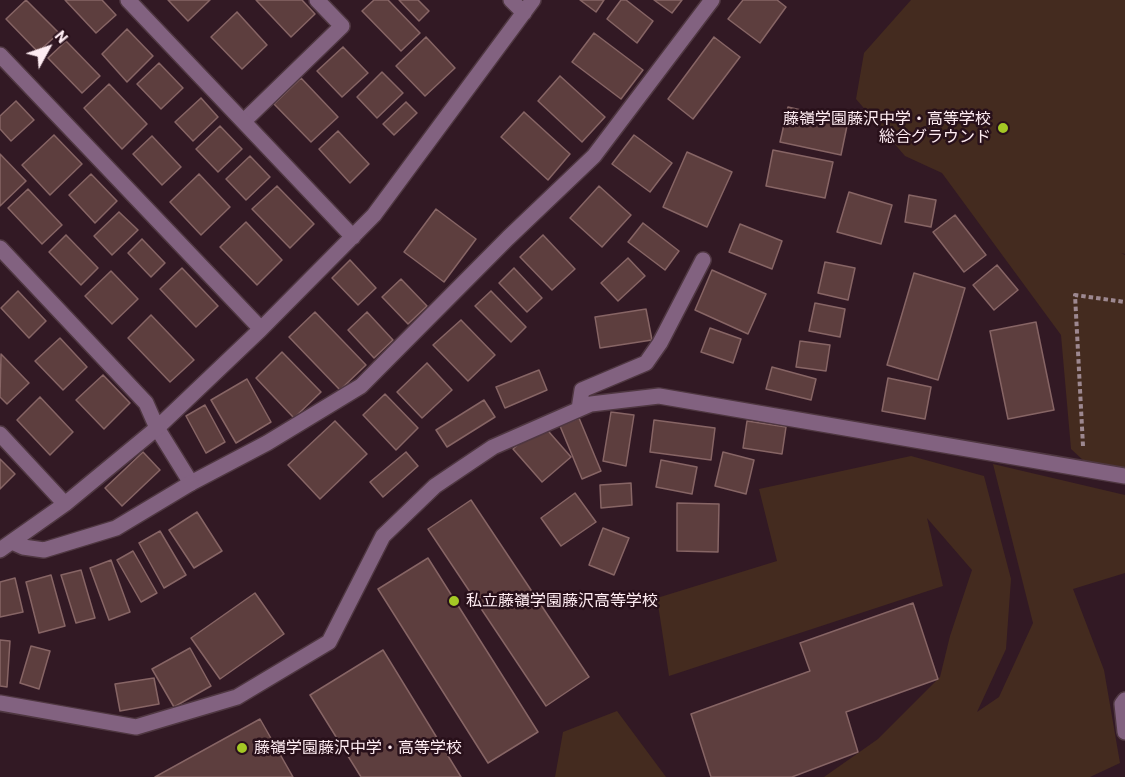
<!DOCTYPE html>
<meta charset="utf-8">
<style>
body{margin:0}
#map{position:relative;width:1125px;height:777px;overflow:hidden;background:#321924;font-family:Barlow,sans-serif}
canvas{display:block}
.north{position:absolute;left:18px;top:18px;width:60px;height:60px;-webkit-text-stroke:4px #28101a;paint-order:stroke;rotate:50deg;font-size:16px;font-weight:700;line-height:24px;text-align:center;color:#feecf2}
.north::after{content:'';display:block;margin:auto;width:21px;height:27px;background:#feecf2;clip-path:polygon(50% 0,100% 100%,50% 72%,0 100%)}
</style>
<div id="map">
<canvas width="1125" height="777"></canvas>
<div class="north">N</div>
</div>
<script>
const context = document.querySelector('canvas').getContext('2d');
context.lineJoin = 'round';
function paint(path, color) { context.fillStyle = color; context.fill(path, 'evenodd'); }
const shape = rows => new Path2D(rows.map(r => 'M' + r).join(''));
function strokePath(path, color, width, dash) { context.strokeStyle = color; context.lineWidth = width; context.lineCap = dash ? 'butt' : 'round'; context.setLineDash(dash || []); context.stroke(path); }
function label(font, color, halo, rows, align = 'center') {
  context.font = font + ' Barlow,"Noto Sans JP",sans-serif'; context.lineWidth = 5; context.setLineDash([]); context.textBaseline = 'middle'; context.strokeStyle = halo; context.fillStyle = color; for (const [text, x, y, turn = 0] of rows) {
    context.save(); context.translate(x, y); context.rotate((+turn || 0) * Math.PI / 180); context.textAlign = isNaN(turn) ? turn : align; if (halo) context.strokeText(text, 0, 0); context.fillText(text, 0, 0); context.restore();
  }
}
paint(shape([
 [911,0,1125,0,1125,254,1121,253,1125,255,1125,482,1084,461,1071,449,1061,335,942,173,905,156,856,99,864,53],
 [911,456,984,476,1011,579,1006,649,977,712,999,697,1033,623,993,464,1125,495,1125,573,1073,589,1104,670,1120,763,1090,777,824,777,878,739,940,677,950,636,972,570,927,518,943,586,669,676,657,598,777,561,759,489],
 [617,711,666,777,555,777,563,732]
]), '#442b1f');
const building = shape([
 [26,0,59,33,38,52,6,19,26,0],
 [65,0,102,0,116,15,96,33,65,0],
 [168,0,210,0,188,21,168,0],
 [256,0,302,0,315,14,291,37,256,0],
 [374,0,388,0,420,33,401,51,362,11,374,0],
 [399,0,418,0,429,11,419,21,399,0],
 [580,0,604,0,596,12,580,0],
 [621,0,626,0,653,21,637,43,607,19,621,0],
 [654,0,682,0,672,13,654,0],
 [743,0,777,0,786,7,760,43,728,19,743,0],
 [237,12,267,45,242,69,211,37,237,12],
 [127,29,153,56,127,82,102,54,127,29],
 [594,33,643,70,621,99,572,62,594,33],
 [426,37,455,68,425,96,396,66,426,37],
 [714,37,740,57,693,119,668,99,714,37],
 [66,41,100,76,82,93,48,58,66,41],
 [343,47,368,73,342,97,317,71,343,47],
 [159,63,183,88,161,109,137,84,159,63],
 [382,72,403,93,377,118,357,97,382,72],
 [560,76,605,117,582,142,538,101,560,76],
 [301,78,338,117,311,142,274,104,301,78],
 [109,84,147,124,122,149,84,108,109,84],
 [201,98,218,117,193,141,175,122,201,98],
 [16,101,34,120,11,141,0,129,0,116,16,101],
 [406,102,417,113,394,135,383,124,406,102],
 [788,107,848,121,841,155,780,142,788,107],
 [524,112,570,154,548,180,501,137,524,112],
 [220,126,242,149,218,172,196,149,220,126],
 [338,131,369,164,350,183,319,149,338,131],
 [54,135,82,164,50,195,22,165,54,135],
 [634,135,672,163,650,192,612,164,634,135],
 [152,136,181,167,162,185,133,154,152,136],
 [773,150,833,162,825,198,766,186,773,150],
 [687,152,732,172,707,227,663,207,687,152],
 [0,154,26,181,0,206,0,154],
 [250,156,270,177,246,200,226,179,250,156],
 [91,174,117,201,95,223,69,195,91,174],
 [199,174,230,207,201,235,170,202,199,174],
 [277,186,314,224,290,248,252,209,277,186],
 [599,186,631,215,602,247,570,218,599,186],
 [28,189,62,225,42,244,8,208,28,189],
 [849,192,892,205,881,244,837,232,849,192],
 [909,195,936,200,931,227,905,222,909,195],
 [436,209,476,239,444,282,404,252,436,209],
 [119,212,138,230,112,255,94,236,119,212],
 [955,215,986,255,964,272,933,232,955,215],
 [246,222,282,260,257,285,220,247,246,222],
 [643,223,679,251,665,270,628,242,643,223],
 [740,224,782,241,772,269,729,252,740,224],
 [66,235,98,268,81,285,49,252,66,235],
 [543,235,575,269,552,290,520,257,543,235],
 [142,239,165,263,151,277,128,253,142,239],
 [628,258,645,276,618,301,601,283,628,258],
 [350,260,376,288,358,305,332,278,350,260],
 [825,262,855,268,848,300,818,293,825,262],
 [997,265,1018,290,994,310,973,285,997,265],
 [182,268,218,306,196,327,160,289,182,268],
 [514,268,542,298,527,312,499,283,514,268],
 [712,270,766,294,748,334,695,310,712,270],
 [111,271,138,299,112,324,85,296,111,271],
 [914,273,965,288,938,380,887,365,914,273],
 [401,279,427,306,408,324,382,297,401,279],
 [18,291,46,321,29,338,1,308,18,291],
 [491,291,526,327,511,342,475,306,491,291],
 [815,303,845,309,840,337,809,331,815,303],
 [646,309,652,340,600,348,595,317,646,309],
 [315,312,366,365,340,390,289,337,315,312],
 [367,312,393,340,374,358,348,330,367,312],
 [151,315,194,360,170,382,128,338,151,315],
 [461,320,495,355,468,381,433,345,461,320],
 [1036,322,1054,410,1008,419,990,331,1036,322],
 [710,328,741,339,733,363,701,352,710,328],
 [60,338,87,367,63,390,35,361,60,338],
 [800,341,830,345,826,371,796,367,800,341],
 [282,352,321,392,294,418,256,378,282,352],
 [1,354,29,383,7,404,0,397,1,354],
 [427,363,452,390,422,418,397,392,427,363],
 [772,367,816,379,811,400,766,389,772,367],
 [539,370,547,390,505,408,496,387,539,370],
 [103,375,130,403,104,429,76,400,103,375],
 [888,378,931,387,925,419,882,411,888,378],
 [247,379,271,422,236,443,211,400,247,379],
 [385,394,418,428,396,450,363,415,385,394],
 [40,397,73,432,50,455,17,420,40,397],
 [484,400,495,417,447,447,436,430,484,400],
 [205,405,225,442,206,453,186,416,205,405],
 [611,412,634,415,626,466,603,461,611,412],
 [579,418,601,471,582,479,560,426,579,418],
 [654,420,715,428,711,460,650,452,654,420],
 [335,421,367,454,320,499,288,465,335,421],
 [747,421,786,427,782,454,743,448,747,421],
 [542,424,571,457,542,482,513,449,542,424],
 [143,452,160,470,122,506,105,488,143,452],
 [406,452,418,466,383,497,370,482,406,452],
 [723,452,754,460,746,494,715,486,723,452],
 [0,459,15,474,0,489,0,459],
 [661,460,697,467,692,494,656,487,661,460],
 [631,483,632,505,601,508,600,485,631,483],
 [575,493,596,522,561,546,541,518,575,493],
 [471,500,589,677,546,706,428,529,471,500],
 [677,503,719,504,718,552,677,551,677,503],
 [197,512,222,551,194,568,169,530,197,512],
 [603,528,629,538,614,575,589,565,603,528],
 [160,531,186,575,164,588,139,543,160,531],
 [133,551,157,593,141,602,117,560,133,551],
 [428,558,538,732,488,763,378,589,428,558],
 [111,560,130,612,109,620,90,568,111,560],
 [81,570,95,618,76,623,61,575,81,570],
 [51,575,65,626,39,633,26,582,51,575],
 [15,578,23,612,0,617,0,582,15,578],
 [255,593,284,634,220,679,191,638,255,593],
 [913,603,938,679,846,712,858,752,792,777,711,777,691,714,810,671,800,643,913,603],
 [0,640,10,641,7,687,0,686,0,640],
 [31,646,50,651,39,689,20,683,31,646],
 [190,648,211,686,174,707,152,669,190,648],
 [383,650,461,777,361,777,310,695,383,650],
 [154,678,159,704,120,711,115,684,154,678],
 [260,719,293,777,155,777,260,719]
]);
paint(building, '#5d3e3e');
strokePath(building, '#876565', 1.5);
const lane = shape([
 [244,121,342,26,317,0],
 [157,428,191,483,267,443,361,386,508,238,594,156,712,0]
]);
const street = shape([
 [128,0,353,237],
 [511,0,524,13],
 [0,55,261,329],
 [0,248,146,403,157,428],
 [579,409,582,390,646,363,660,343,703,260],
 [0,434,65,504],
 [12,542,23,547,44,550,116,528,191,483],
 [0,550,65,504,157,428,261,329,374,215,533,0],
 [1125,700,1122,704,1125,732],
 [0,703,136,727,237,697,329,642,383,536,435,486,493,447,591,404,659,396,1125,476]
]);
strokePath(lane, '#4f3741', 18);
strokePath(street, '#4f3741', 18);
strokePath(shape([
 [1083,446,1075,295,1125,302]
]), '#9d8890', 4, [4.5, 3]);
strokePath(lane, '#826280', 15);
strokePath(street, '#826280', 15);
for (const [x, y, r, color] of [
 [1003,128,6,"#a4c825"],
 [454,601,6,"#a4c825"],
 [242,748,6,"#a4c825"]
]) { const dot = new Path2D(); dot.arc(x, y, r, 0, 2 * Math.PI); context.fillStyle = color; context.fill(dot); strokePath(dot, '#28101a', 2); }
label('16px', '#feecf2', '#28101a', [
 ["藤嶺学園藤沢中学・高等学校",991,119,"right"],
 ["総合グラウンド",991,137,"right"],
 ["私立藤嶺学園藤沢高等学校",466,601],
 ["藤嶺学園藤沢中学・高等学校",254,748]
], 'left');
</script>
